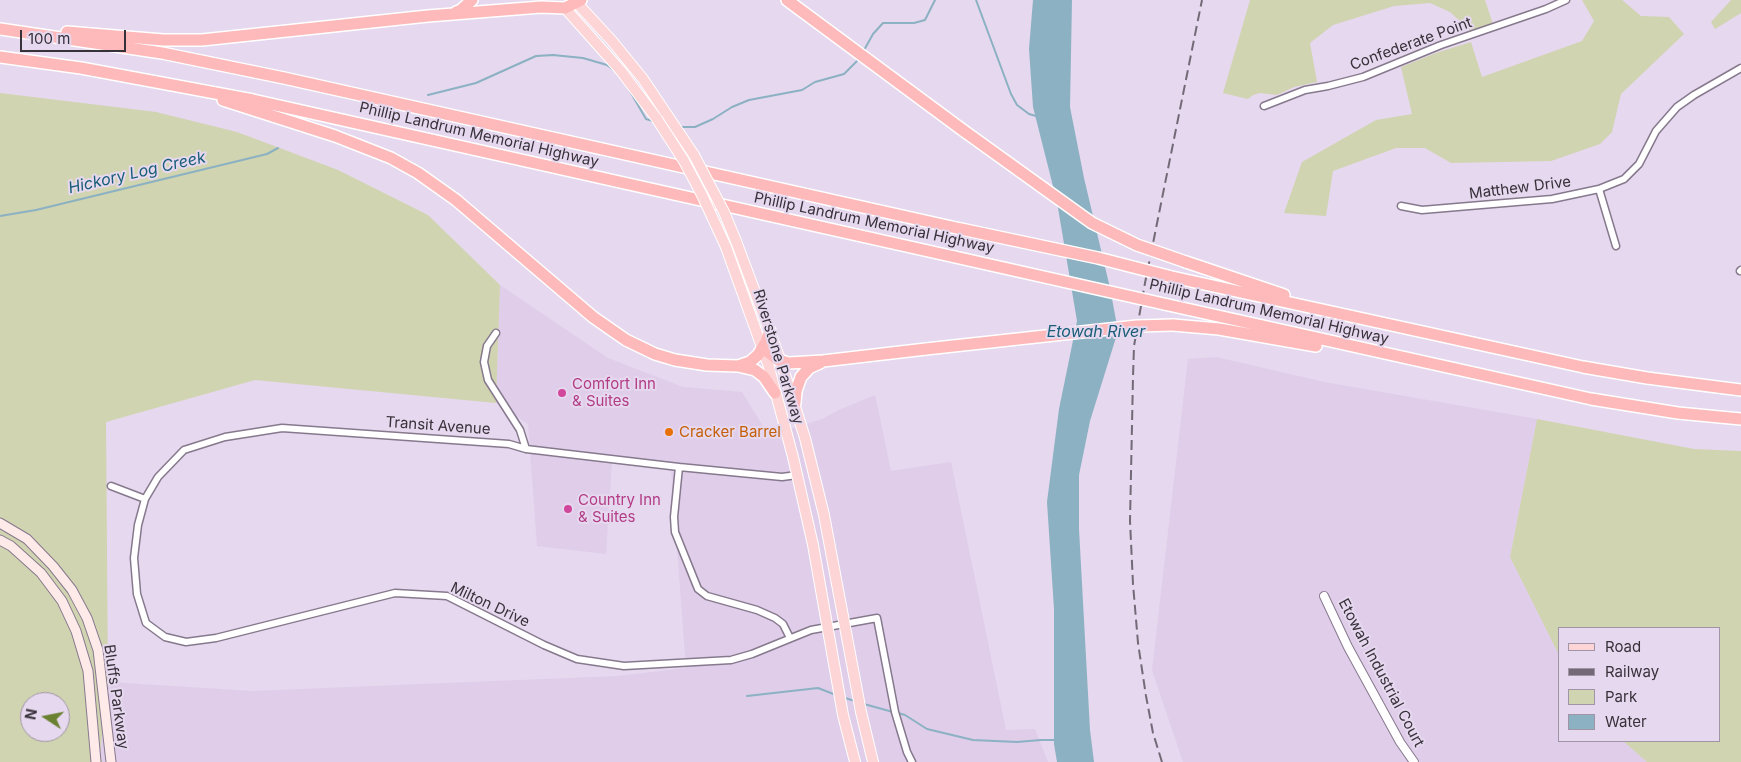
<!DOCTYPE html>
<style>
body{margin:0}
#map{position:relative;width:1741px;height:762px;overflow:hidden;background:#e6d8ee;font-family:Inter,sans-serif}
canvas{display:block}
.legend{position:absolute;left:1558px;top:627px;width:162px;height:115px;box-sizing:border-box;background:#e6d8ee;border:1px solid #a095a6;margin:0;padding:6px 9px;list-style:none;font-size:15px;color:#37313a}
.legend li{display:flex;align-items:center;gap:10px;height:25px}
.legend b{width:25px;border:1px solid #a095a6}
.north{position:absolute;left:20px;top:692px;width:50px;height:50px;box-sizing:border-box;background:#e6d8ee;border:1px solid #a095a6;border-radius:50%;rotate:281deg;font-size:14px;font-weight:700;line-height:20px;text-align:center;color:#37313a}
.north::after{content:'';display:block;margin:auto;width:18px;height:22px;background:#6b8132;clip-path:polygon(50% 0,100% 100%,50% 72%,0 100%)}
.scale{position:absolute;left:20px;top:30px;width:106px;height:22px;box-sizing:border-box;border:2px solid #37313a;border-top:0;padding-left:6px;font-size:15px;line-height:18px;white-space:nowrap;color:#37313a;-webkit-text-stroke:4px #e6d8ee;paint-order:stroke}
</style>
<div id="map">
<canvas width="1741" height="762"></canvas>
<ul class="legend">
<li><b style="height:6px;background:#fed5d6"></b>Road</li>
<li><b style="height:6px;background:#726a77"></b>Railway</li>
<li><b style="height:14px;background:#d0d4b0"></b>Park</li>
<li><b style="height:14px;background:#8bb1c3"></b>Water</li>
</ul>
<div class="north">N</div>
<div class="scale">100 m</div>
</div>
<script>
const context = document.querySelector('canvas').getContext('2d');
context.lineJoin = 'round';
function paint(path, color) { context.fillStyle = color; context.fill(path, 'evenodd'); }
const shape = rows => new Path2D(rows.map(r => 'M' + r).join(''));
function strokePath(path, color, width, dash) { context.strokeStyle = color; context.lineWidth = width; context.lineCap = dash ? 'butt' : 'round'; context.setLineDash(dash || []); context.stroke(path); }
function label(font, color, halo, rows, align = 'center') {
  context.font = font + ' Inter,sans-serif'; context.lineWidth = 4; context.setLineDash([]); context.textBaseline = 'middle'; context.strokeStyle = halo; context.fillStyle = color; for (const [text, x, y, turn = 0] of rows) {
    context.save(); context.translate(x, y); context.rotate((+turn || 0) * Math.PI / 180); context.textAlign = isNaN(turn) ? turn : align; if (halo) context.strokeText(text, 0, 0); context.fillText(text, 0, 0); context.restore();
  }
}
paint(shape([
 [500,285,608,358,683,387,742,392,769,436,822,419,839,410,875,395,891,471,951,462,1006,730,1035,729,1048,762,102,762,100,754,108,682,252,691,618,676,686,668,671,468,612,461,606,554,537,546,528,424,496,403],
 [1216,357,1324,382,1537,419,1510,557,1560,657,1560,741,1623,741,1647,762,1183,762,1152,670,1188,359]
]), '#dfcdea');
paint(shape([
 [1250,0,1485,0,1493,24,1472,32,1450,12,1430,3,1394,6,1333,25,1310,43,1317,82,1294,87,1277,95,1260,93,1253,95,1248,99,1223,93],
 [1582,0,1622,0,1641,16,1669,17,1684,34,1621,94,1612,132,1600,144,1551,161,1451,163,1425,148,1396,148,1333,171,1326,216,1284,213,1302,162,1376,120,1412,114,1401,67,1436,53,1471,42,1482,77,1582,41,1594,21],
 [1731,0,1741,0,1741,13,1715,29,1711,22],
 [0,93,156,112,237,132,338,170,428,215,500,285,496,403,255,380,106,422,108,682,100,754,102,762,0,762],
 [30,702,60,702,60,732,30,732],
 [1537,419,1694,449,1741,451,1741,762,1647,762,1623,741,1720,741,1720,628,1560,628,1560,657,1510,557]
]), '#d0d4b0');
paint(shape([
 [1033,0,1072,0,1070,107,1084,178,1110,288,1118,331,1090,421,1079,475,1079,529,1090,730,1094,762,1057,762,1054,744,1054,609,1047,502,1059,409,1077,321,1057,202,1033,107,1029,49]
]), '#8bb1c3');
strokePath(shape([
 [976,0,1011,94,1017,105,1029,114,1036,116],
 [863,52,873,34,883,23,914,23,925,20,935,0],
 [627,86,646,119,653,121],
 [428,95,476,83,536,56,553,55,583,58,607,65,615,71],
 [680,127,695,127,713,119,732,107,749,100,802,90,815,82,844,74,860,58],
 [0,216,36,210,267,154,278,148],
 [747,696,818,688,836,695],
 [845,698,855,701],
 [864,704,893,712],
 [898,713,905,715,927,729,973,740,1017,742,1041,740,1054,740]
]), '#8bb1c3', 2);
const minor = shape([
 [1264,106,1305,90,1328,86,1363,77,1441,45,1546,9,1566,0],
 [1599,189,1616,246],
 [1401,206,1422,210,1552,199,1599,189,1624,179,1639,164,1656,131,1677,107,1694,95,1741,68],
 [1740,271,1741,270],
 [496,333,487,346,484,362,488,380,520,430,526,449],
 [679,467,674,517,675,532,698,589,707,596,757,610,775,618,783,624,790,638],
 [797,475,782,477,679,467,526,449,509,444,282,428,225,437,184,450,158,477,145,499,138,525,134,558,137,594,146,623,165,637,186,642,216,638,395,593,447,596,544,645,577,659,624,666,731,660,752,654,811,630,877,618,895,712,907,752,912,762],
 [111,486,145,499]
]);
const tertiary = shape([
 [1324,596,1348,647,1400,742,1414,762]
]);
const secondary = shape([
 [0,523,27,539,53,566,72,590,87,618,98,650,111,762],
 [0,540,11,546,41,573,62,601,76,631,88,671,96,762]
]);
const primary = shape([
 [577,3,612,41,643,79,694,155],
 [565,8,621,71,657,119],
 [736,241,781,362,805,438,824,515,861,712,873,762],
 [726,247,768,364,793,457,813,545,843,715,855,762]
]);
const motorway = shape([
 [787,0,964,131],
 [456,12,461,10,472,0],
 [0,29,162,53,284,78,961,229],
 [67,32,163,40,202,40,428,16,541,7,565,8,581,0],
 [0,57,81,68,253,100,955,257],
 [223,100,335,136,391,158,418,173,456,200,593,317,626,340,655,354,675,360,707,365,738,366,755,370,764,377,775,393],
 [1186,262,1284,295],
 [1172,277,1583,367,1647,378,1741,390],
 [1164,304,1591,399,1678,413,1741,419],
 [1173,325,1219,329,1316,346],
 [763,348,778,360,789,363,823,361,926,349],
 [738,366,750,362,758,355,766,342,770,331],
 [795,403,796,391,801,377,809,368,820,363]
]);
strokePath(minor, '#86798d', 9);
strokePath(tertiary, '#86798d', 10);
strokePath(secondary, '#86798d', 11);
strokePath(primary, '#fff', 12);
strokePath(motorway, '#fff', 14);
strokePath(minor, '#fff', 6);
strokePath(tertiary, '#fff', 8);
strokePath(secondary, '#ffeaea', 9);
strokePath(primary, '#fed5d6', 10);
strokePath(motorway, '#feb9ba', 11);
strokePath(shape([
 [1162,762,1153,733,1146,696,1138,643,1133,584,1130,521,1133,377,1134,346,1145,283,1202,0]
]), '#726a77', 2, [10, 5]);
const primaryBridge = shape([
 [657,119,684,161,702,195,726,247],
 [694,155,724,212,736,241]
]);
const motorwayBridge = shape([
 [964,131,1092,223,1137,245,1186,262],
 [961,229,1098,258,1172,277],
 [955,257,1164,304],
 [926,349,1137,326,1173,325]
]);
strokePath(primaryBridge, '#fff', 12, []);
strokePath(motorwayBridge, '#fff', 14, []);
strokePath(primaryBridge, '#fed5d6', 10);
strokePath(motorwayBridge, '#feb9ba', 11);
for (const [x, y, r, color] of [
 [562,393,5,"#d1479c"],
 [669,432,5,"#e8710a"],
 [568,509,5,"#d1479c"]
]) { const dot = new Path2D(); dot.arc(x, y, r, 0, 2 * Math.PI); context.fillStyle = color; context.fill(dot); strokePath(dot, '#e6d8ee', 2); }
label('15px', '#37313a', '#e6d8ee', [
 ["Confederate Point",1411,44,-20],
 ["Phillip Landrum Memorial Highway",479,135,13],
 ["Matthew Drive",1520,188,-7],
 ["Phillip Landrum Memorial Highway",874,223,12],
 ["Phillip Landrum Memorial Highway",1269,312,13],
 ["Riverstone Parkway",778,357,73],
 ["Transit Avenue",438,426,4],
 ["Milton Drive",490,605,25],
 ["Etowah Industrial Court",1381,673,62],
 ["Bluffs Parkway",116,697,82]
]);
label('15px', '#b23c85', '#e6d8ee', [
 ["Comfort Inn",572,384],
 ["& Suites",572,401],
 ["Country Inn",578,500],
 ["& Suites",578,517]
], 'left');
label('15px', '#c56008', '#e6d8ee', [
 ["Cracker Barrel",679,432]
], 'left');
label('italic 16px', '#195e78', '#e6d8ee', [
 ["Hickory Log Creek",137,173,-13],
 ["Etowah River",1096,332]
]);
</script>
